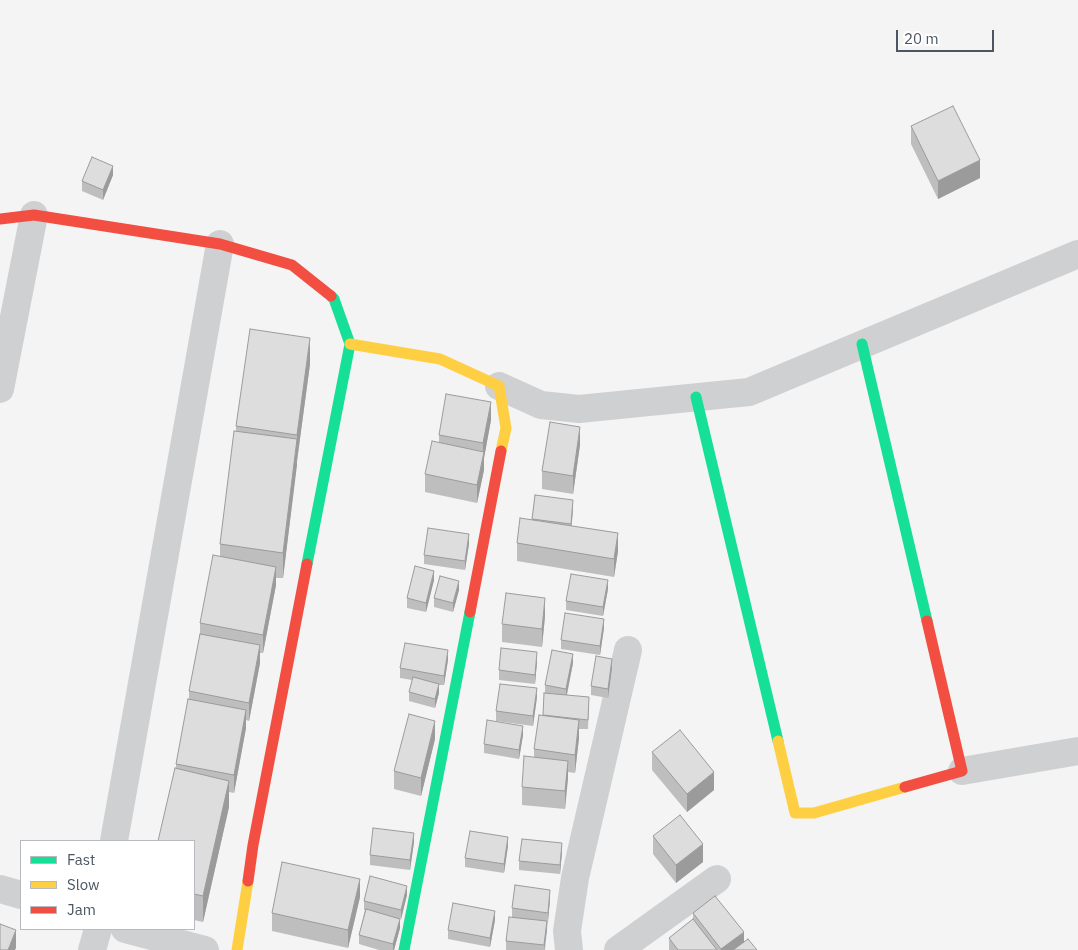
<!DOCTYPE html>
<style>
body{margin:0}
#map{position:relative;width:1078px;height:950px;overflow:hidden;background:#f4f4f4;font-family:"IBM Plex Sans",sans-serif}
canvas{display:block}
.legend{position:absolute;left:20px;top:840px;width:175px;height:90px;box-sizing:border-box;background:#fff;border:1px solid #b7bbc0;margin:0;padding:6px 9px;list-style:none;font-size:15px;color:#4a5661}
.legend li{display:flex;align-items:center;gap:10px;height:25px}
.legend b{width:25px;border:1px solid #b7bbc0}
.scale{position:absolute;left:896px;top:30px;width:98px;height:22px;box-sizing:border-box;border:2px solid #4a5661;border-top:0;padding-left:6px;font-size:15px;line-height:18px;white-space:nowrap;color:#4a5661;-webkit-text-stroke:4px #fff;paint-order:stroke}
</style>
<div id="map">
<canvas width="1078" height="950"></canvas>
<ul class="legend">
<li><b style="height:6px;background:#16e098"></b>Fast</li>
<li><b style="height:6px;background:#ffcf43"></b>Slow</li>
<li><b style="height:6px;background:#f24e42"></b>Jam</li>
</ul>
<div class="scale">20 m</div>
</div>
<script>
const context = document.querySelector('canvas').getContext('2d');
context.lineJoin = 'round';
const shape = rows => new Path2D(rows.map(r => 'M' + r).join(''));
function strokePath(path, color, width, dash) { context.strokeStyle = color; context.lineWidth = width; context.lineCap = dash ? 'butt' : 'round'; context.setLineDash(dash || []); context.stroke(path); }
function paint(path, color) { context.fillStyle = color; context.fill(path, 'evenodd'); }
strokePath(shape([
 [499,386,541,405,579,409,749,392,1078,254],
 [0,389,34,215],
 [962,771,1078,751],
 [114,841,220,244],
 [0,889,21,895],
 [125,929,205,950],
 [92,950,98,929],
 [569,950,567,931,575,878,628,650],
 [618,950,717,879]
]), '#ced0d2', 28);
strokePath(shape([
 [862,344,927,621],
 [696,397,778,741],
 [307,564,350,344,334,299,331,296],
 [404,950,470,612]
]), '#16e098', 11);
strokePath(shape([
 [350,344,440,359,499,386,506,428,501,451],
 [778,741,795,813,814,813,905,787],
 [237,950,248,881]
]), '#ffcf43', 11);
strokePath(shape([
 [0,219,34,215,220,244,292,265,331,296],
 [470,612,501,451],
 [905,787,962,771,927,621],
 [248,881,253,845,307,564]
]), '#f24e42', 11);
paint(shape([
 [911,126,980,178,938,199,911,144],
 [113,175,103,200,82,191,82,181],
 [310,364,297,461,283,578,276,578,276,585,263,653,260,653,260,663,249,721,246,720,246,728,234,793,229,792,229,807,203,922,194,920,194,841,176,768,176,764,189,699,189,691,200,634,200,623,220,556,220,544,236,431,236,426],
 [491,420,484,458,484,470,477,503,425,492,425,474,439,442,439,435],
 [580,445,573,494,542,489,542,471],
 [535,495,573,509,571,526,618,551,614,577,517,561,517,543,532,520],
 [469,544,465,570,424,564,424,555],
 [434,580,426,612,407,608,407,598],
 [608,589,603,616,566,610,566,601],
 [459,590,453,612,434,607,434,598],
 [545,616,542,647,502,642,502,624],
 [604,628,600,655,561,649,561,640],
 [448,660,444,685,439,685,439,693,435,708,409,701,409,692,412,680,400,678,400,668],
 [537,662,535,684,499,680,499,670],
 [573,663,567,695,589,706,588,729,579,729,579,738,575,773,568,772,565,809,522,805,522,787,534,757,534,749,543,715,545,693,545,685],
 [612,668,608,698,591,695,591,686],
 [537,697,533,726,496,721,496,711],
 [523,735,519,759,484,753,484,744],
 [435,739,421,796,394,789,394,771],
 [652,752,714,790,687,812,652,770],
 [653,836,703,862,676,883,653,854],
 [414,842,410,870,370,865,370,855],
 [508,846,504,873,465,867,465,858],
 [562,852,560,874,519,870,519,861],
 [407,895,401,919,400,919,400,928,394,950,379,950,359,944,359,935,365,910,364,910,364,901],
 [360,897,348,948,272,931,272,913],
 [550,899,545,950,506,950,506,941,512,917,512,908],
 [693,913,744,942,757,950,669,950,669,938,693,919],
 [495,920,490,947,448,939,448,930]
]), '#bebebf');
paint(shape([
 [980,160,980,178,938,199,938,181],
 [113,166,113,175,103,200,103,190],
 [310,338,310,364,297,461,297,435],
 [491,402,491,420,484,458,484,470,477,503,477,485,483,454,483,443],
 [580,427,580,445,573,494,573,476],
 [297,439,297,465,283,578,283,553],
 [573,500,573,509,571,534,571,524],
 [618,533,618,551,614,577,614,559],
 [469,534,469,544,465,570,465,561],
 [276,567,276,585,263,653,263,635],
 [434,571,434,580,426,612,426,603],
 [608,580,608,589,603,616,603,607],
 [459,581,459,590,453,612,453,603],
 [545,598,545,616,542,647,542,629],
 [604,619,604,628,600,655,600,646],
 [260,645,260,663,249,721,249,703],
 [448,650,448,660,444,685,444,676],
 [537,652,537,662,535,684,535,675],
 [573,654,573,663,566,698,566,689],
 [612,659,612,668,608,698,608,689],
 [439,684,439,693,435,708,435,699],
 [537,688,537,697,533,726,533,716],
 [246,710,246,728,234,793,234,775],
 [579,720,579,738,575,773,575,755],
 [435,721,435,739,421,796,421,778],
 [523,726,523,735,519,759,519,750],
 [568,761,568,779,565,809,565,791],
 [714,772,714,790,687,812,687,794],
 [229,781,229,807,203,922,203,896],
 [414,833,414,842,410,870,410,860],
 [508,837,508,846,504,873,504,864],
 [562,843,562,852,560,874,560,865],
 [703,844,703,862,676,883,676,865],
 [360,879,360,897,348,948,348,930],
 [407,886,407,895,401,919,401,910],
 [550,890,550,899,548,922,548,913],
 [495,911,495,920,490,947,490,938],
 [400,919,400,928,394,950,393,950,393,944],
 [547,921,547,930,544,950,544,945],
 [16,930,16,948,15,950,8,950],
 [744,932,744,950,721,950,721,949]
]), '#9b9b9b');
const building = shape([
 [953,106,980,160,938,181,911,126,953,106],
 [92,157,113,166,103,190,82,181,92,157],
 [250,329,310,338,297,435,236,426,250,329],
 [446,394,491,402,483,443,439,435,446,394],
 [550,422,580,427,573,476,542,471,550,422],
 [234,431,297,439,283,553,220,544,234,431],
 [432,441,484,452,477,485,425,474,432,441],
 [535,495,573,500,571,524,532,519,535,495],
 [520,518,618,533,614,559,517,543,520,518],
 [428,528,469,534,465,561,424,555,428,528],
 [213,555,276,567,263,635,200,623,213,555],
 [415,566,434,571,426,603,407,598,415,566],
 [571,574,608,580,603,607,566,601,571,574],
 [440,576,459,581,453,603,434,598,440,576],
 [506,593,545,598,542,629,502,624,506,593],
 [565,613,604,619,600,646,561,640,565,613],
 [200,634,260,645,249,703,189,691,200,634],
 [405,643,448,650,444,676,400,668,405,643],
 [501,648,537,652,535,675,499,670,501,648],
 [552,650,573,654,566,689,545,685,552,650],
 [596,656,612,659,608,689,591,686,596,656],
 [413,677,439,684,435,699,409,692,413,677],
 [500,684,537,688,533,716,496,711,500,684],
 [544,693,589,697,588,720,543,715,544,693],
 [188,699,246,710,234,775,176,764,188,699],
 [409,714,435,721,421,778,394,771,409,714],
 [539,715,579,720,575,755,534,749,539,715],
 [487,720,523,726,519,750,484,744,487,720],
 [680,730,714,772,687,794,652,752,680,730],
 [524,756,568,761,565,791,522,787,524,756],
 [175,768,229,781,203,896,194,894,194,841,158,841,175,768],
 [680,815,703,844,676,865,653,836,680,815],
 [373,828,414,833,410,860,370,855,373,828],
 [470,831,508,837,504,864,465,858,470,831],
 [522,839,562,843,560,865,519,861,522,839],
 [282,862,360,879,348,930,272,913,282,862],
 [370,876,407,886,401,910,364,901,370,876],
 [515,885,550,890,548,913,512,908,515,885],
 [715,896,744,932,721,949,693,913,715,896],
 [453,903,495,911,490,938,448,930,453,903],
 [366,909,400,919,393,944,359,935,366,909],
 [509,917,547,921,544,945,506,941,509,917],
 [693,919,717,950,678,950,669,938,693,919],
 [0,924,16,930,8,950,0,950,0,924],
 [748,939,757,950,733,950,748,939]
]);
paint(building, '#ddddde');
strokePath(building, '#9b9b9b', 1);
</script>
